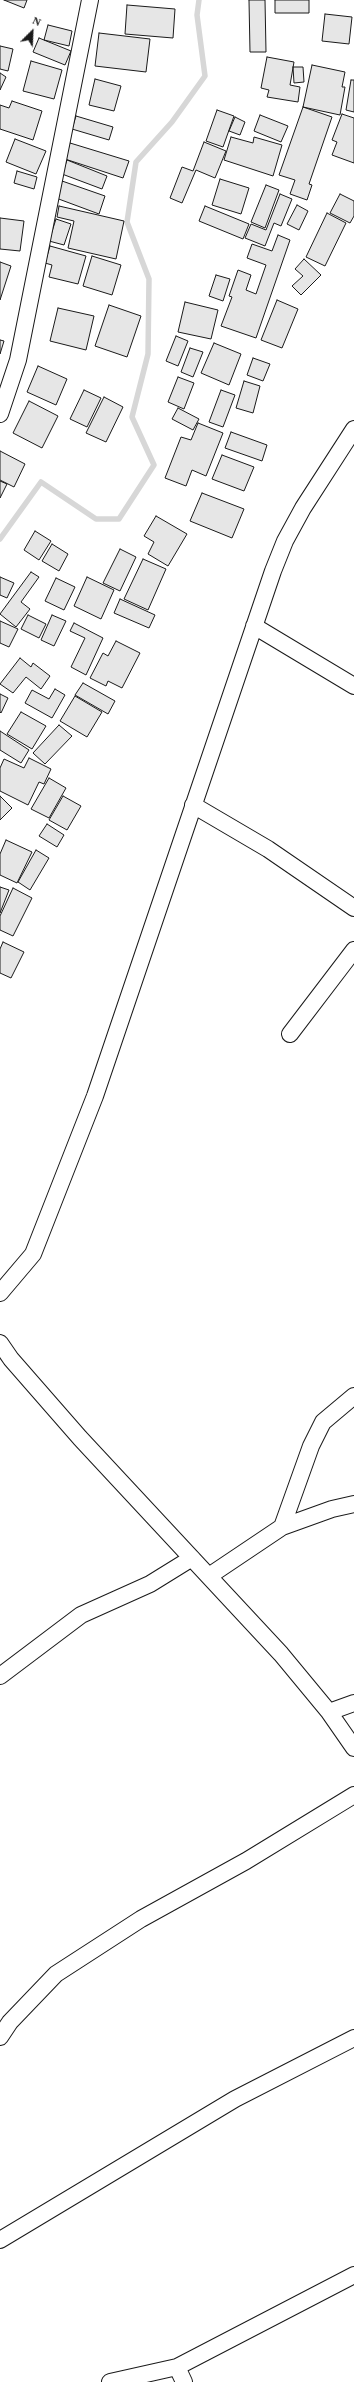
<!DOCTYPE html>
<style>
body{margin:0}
#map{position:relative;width:354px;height:2382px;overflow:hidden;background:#fff;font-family:Georgia,serif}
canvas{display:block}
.north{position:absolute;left:12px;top:12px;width:40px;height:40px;-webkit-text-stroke:3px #fff;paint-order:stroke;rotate:24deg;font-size:11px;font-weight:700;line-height:16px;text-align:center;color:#1a1a1a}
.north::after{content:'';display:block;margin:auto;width:14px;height:18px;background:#1a1a1a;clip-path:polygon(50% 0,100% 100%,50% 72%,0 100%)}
</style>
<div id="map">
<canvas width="354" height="2382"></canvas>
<div class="north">N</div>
</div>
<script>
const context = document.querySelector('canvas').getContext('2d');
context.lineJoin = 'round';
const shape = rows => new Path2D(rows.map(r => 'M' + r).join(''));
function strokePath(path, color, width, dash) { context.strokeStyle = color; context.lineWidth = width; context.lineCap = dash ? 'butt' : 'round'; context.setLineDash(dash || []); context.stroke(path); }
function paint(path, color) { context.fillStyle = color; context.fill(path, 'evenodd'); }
strokePath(shape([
 [0,539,41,482,96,519,119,519,154,465,132,417,148,354,149,279,127,222,136,162,172,122,205,76,197,15,199,0]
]), '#d7d7d7', 5.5);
const building = shape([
 [4,0,27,0,24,8,4,0],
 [249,0,265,0,266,52,250,52,249,0],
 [275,0,309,0,309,13,275,13,275,0],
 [127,5,175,9,173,38,125,34,127,5],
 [325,14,352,17,349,44,322,41,325,14],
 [48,25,72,31,69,46,44,40,48,25],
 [99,33,150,39,146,72,95,66,99,33],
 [39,38,71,51,65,65,33,52,39,38],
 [0,46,13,49,8,71,0,69,0,46],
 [267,57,294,62,290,85,300,87,298,102,267,97,269,90,261,88,267,57],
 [31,61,62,70,54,99,23,91,31,61],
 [312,65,345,72,342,87,345,87,340,115,303,107,312,65],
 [293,67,303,67,304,82,294,83,293,67],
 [0,73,6,77,0,90,0,73],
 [95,79,121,86,114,111,89,105,95,79],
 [351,80,354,80,354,112,346,110,351,80],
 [12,101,42,111,33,140,0,129,0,105,9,108,12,101],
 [303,107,332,117,309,184,312,185,307,200,290,194,295,180,279,175,303,107],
 [217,110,234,116,223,147,206,141,217,110],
 [342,114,354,118,354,163,332,155,337,142,332,140,342,114],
 [260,115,288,126,281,142,254,131,260,115],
 [76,116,113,127,109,140,72,129,76,116],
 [235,117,245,122,240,135,229,131,235,117],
 [231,137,253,143,254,137,282,145,273,176,224,160,231,137],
 [15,139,46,151,36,174,6,162,15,139],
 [204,142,226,151,215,178,196,170,182,203,170,198,182,167,193,171,204,142],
 [70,143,129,161,123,178,65,159,70,143],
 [67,160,107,176,102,189,62,174,67,160],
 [17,171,37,177,34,189,14,183,17,171],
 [220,179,249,188,241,214,212,205,220,179],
 [62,181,105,196,99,214,56,198,62,181],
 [266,185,279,190,265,228,251,222,266,185],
 [280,194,292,199,281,226,274,223,265,246,245,238,251,224,266,230,280,194],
 [340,194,354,201,354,216,350,223,330,213,340,194],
 [297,205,308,211,299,230,287,224,297,205],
 [59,206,124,221,116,259,68,248,74,221,57,217,59,206],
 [205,206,249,224,243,239,199,221,205,206],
 [327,213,346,223,325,266,306,257,327,213],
 [0,218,24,221,20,251,0,249,0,218],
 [56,219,71,224,64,245,49,241,56,219],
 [278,235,290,240,256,338,221,326,232,297,229,296,238,270,251,275,246,290,256,294,266,265,247,258,252,244,272,251,278,235],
 [50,246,86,256,78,284,49,277,52,265,45,263,50,246],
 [92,256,121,265,112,295,83,286,92,256],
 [304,259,321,275,301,295,292,286,303,276,295,269,304,259],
 [0,262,11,266,0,300,0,262],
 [216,275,230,279,223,301,209,296,216,275],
 [277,300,298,309,282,348,261,340,277,300],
 [185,302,218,310,211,339,178,332,185,302],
 [109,305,141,316,127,357,95,346,109,305],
 [58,308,94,316,86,350,50,341,58,308],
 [176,336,188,341,178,366,166,361,176,336],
 [0,340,4,341,0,354,0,340],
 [214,343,241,354,229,385,201,373,214,343],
 [190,348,203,352,193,377,181,372,190,348],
 [253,358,270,364,263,381,247,375,253,358],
 [38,366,67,379,56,405,27,392,38,366],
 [178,377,194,383,184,409,168,402,178,377],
 [244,381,260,386,253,413,236,408,244,381],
 [84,390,101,398,87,427,70,419,84,390],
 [221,390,235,395,223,427,209,422,221,390],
 [104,397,123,407,106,442,86,433,104,397],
 [29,401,58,416,42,448,13,433,29,401],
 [178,408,199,419,193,430,172,419,178,408],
 [198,423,223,433,206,476,192,470,186,486,165,478,181,437,191,440,198,423],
 [231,432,267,445,262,461,225,448,231,432],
 [0,451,25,464,14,487,0,480,0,451],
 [222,455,254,467,244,491,212,479,222,455],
 [0,481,7,484,0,498,0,481],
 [202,493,244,509,232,538,190,521,202,493],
 [156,516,187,534,168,566,148,554,154,542,144,536,156,516],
 [35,531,51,541,39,560,24,550,35,531],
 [52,544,68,554,59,571,42,561,52,544],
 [120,549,136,557,120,591,103,583,120,549],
 [143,559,166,569,148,610,124,599,143,559],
 [31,572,39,577,21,602,30,609,16,627,0,614,31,572],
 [0,577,14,583,7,598,0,595,0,577],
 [87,577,114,590,101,619,74,606,87,577],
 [56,578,75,587,64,610,45,601,56,578],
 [120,599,155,615,149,628,114,613,120,599],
 [28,615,46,624,39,638,21,629,28,615],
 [52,615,66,621,54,646,41,640,52,615],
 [0,621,18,629,9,647,0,643,0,621],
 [74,623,103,638,86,675,71,667,85,638,70,631,74,623],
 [116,641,140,653,122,688,108,681,106,686,90,678,103,653,108,656,116,641],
 [20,658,31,667,33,663,50,676,41,689,26,677,13,693,0,684,20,658],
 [83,683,115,701,108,714,75,695,83,683],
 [55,689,65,695,52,718,25,703,32,690,49,699,55,689],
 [0,694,8,698,1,713,0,712,0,694],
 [75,696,102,712,87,737,60,721,75,696],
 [21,712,46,726,32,749,7,734,21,712],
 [59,725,72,736,45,764,33,753,59,725],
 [0,731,29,750,21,763,0,750,0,731],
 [29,758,51,769,44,784,39,782,28,805,0,791,0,768,4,759,24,768,29,758],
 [49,778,66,788,49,818,31,809,49,778],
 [0,796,12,808,0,820,0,796],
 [63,796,81,806,67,830,49,820,63,796],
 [47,824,64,835,57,847,39,836,47,824],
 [6,840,32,852,17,883,0,875,0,854,6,840],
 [36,850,49,858,30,890,18,882,36,850],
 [0,887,9,890,0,913,0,887],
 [13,888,32,898,13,936,0,930,0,916,13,888],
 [3,942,24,952,11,978,0,973,0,949,3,942]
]);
paint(building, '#e6e6e6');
strokePath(building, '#1a1a1a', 1);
const minor = shape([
 [0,414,18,360,90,0],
 [254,626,354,686],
 [193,805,268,849,354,908],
 [290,1034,354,950],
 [0,1293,33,1254,95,1096,273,571,285,541,303,508,354,429],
 [0,1343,11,1359,80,1438,281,1654,329,1712,354,1748],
 [282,1527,311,1446,323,1422,354,1396],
 [209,1576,282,1527,332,1509,354,1504],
 [0,1676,81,1615,150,1584,192,1558],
 [329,1712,354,1703],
 [0,2037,10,2022,56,1974,141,1919,246,1861,354,1795],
 [0,2240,235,2099,354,2038],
 [177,2367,184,2382],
 [110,2382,177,2367,354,2275]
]);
strokePath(minor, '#1a1a1a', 18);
strokePath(minor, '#fff', 16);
</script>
